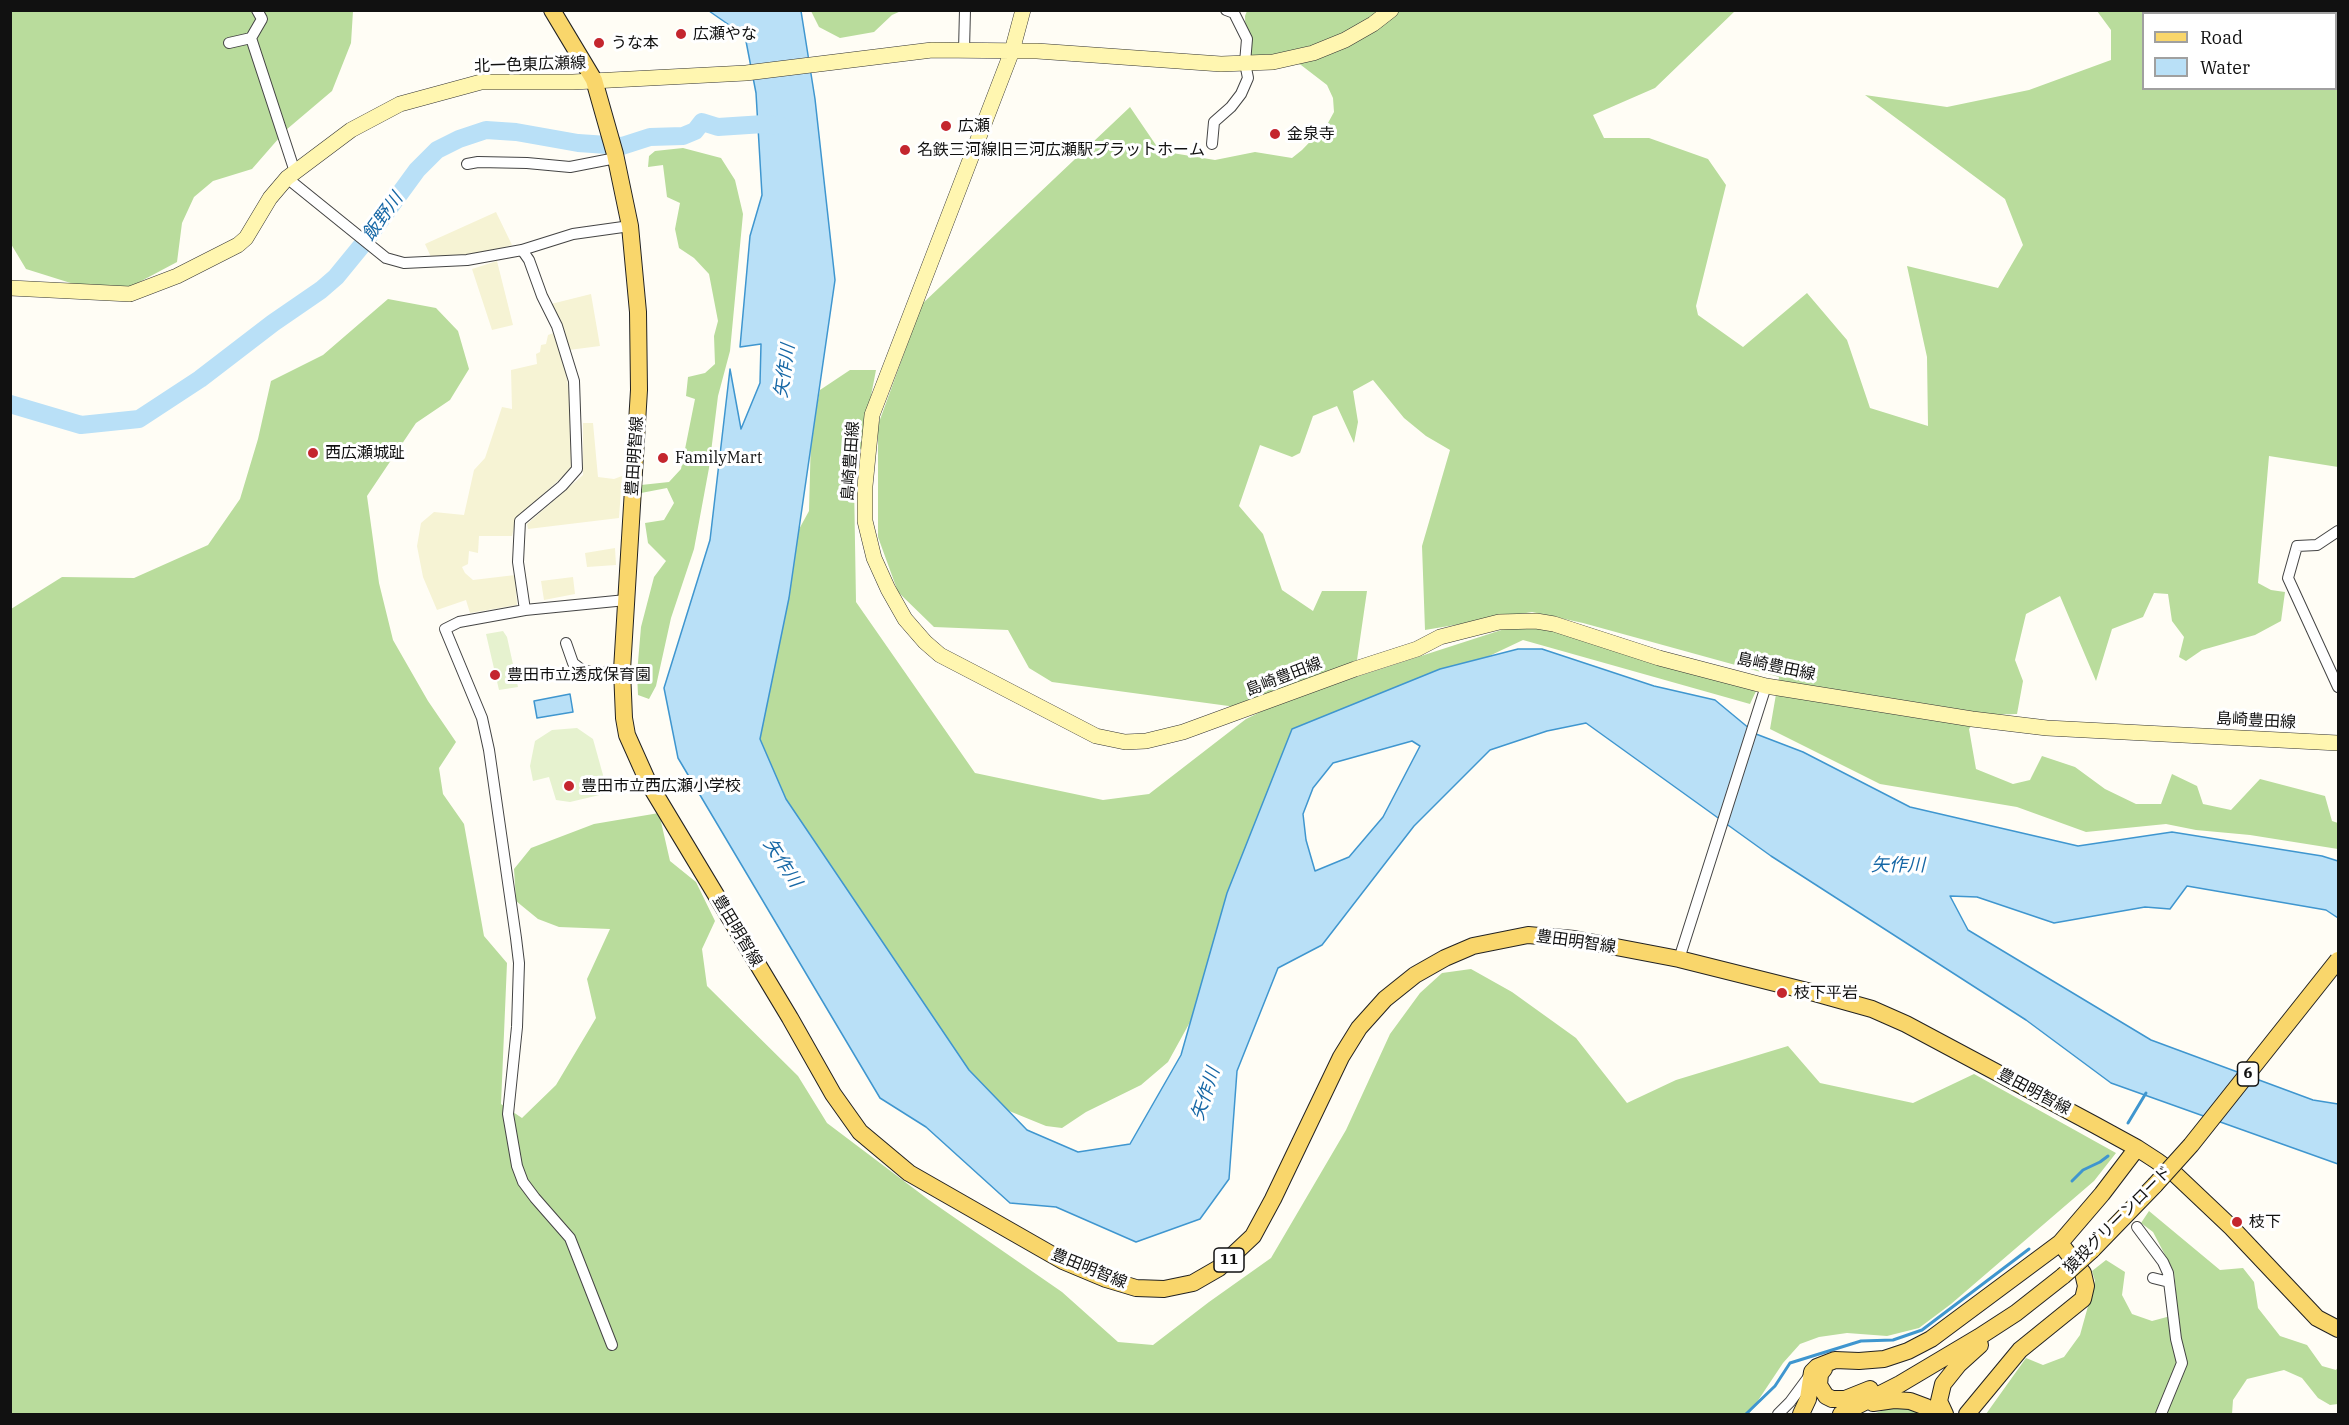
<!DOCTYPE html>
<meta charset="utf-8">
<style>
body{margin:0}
#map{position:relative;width:2349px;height:1425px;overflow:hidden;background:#fffdf5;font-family:"IBM Plex Serif",serif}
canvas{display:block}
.frame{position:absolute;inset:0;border:12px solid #111;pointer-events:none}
.legend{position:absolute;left:2142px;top:12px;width:195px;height:78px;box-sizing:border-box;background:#fff;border:2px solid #a0a0a0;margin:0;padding:8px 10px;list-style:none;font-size:18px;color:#111}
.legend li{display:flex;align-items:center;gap:12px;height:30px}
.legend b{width:30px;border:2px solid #a0a0a0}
</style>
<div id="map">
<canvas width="2349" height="1425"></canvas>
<div class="frame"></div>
<ul class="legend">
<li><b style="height:8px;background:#f9d66b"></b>Road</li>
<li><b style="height:16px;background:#b9e0f7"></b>Water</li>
</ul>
</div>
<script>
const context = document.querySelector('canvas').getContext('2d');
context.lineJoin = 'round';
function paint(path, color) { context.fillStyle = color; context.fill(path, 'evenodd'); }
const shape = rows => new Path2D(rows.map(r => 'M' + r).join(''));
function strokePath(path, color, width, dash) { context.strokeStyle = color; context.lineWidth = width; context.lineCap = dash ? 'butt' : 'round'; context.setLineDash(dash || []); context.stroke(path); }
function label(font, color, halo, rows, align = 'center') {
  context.font = font + ' "IBM Plex Serif","Noto Sans JP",serif'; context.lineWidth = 6; context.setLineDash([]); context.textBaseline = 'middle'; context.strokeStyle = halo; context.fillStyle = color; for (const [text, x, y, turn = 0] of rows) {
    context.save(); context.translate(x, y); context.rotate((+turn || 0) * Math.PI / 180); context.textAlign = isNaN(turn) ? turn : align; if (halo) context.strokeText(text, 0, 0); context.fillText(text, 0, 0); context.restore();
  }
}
paint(shape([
 [496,212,512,245,464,258,431,257,425,244],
 [497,261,513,325,492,330,472,269],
 [591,294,600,346,569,350,551,304],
 [556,332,564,361,572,410,572,468,516,519,512,536,479,536,478,553,469,551,468,564,462,567,465,573,473,580,515,575,517,605,470,613,466,600,437,610,423,577,417,546,421,523,434,512,464,515,474,470,485,458,502,407,512,409,511,370,537,364,536,354,540,352,541,345,546,344,548,335],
 [583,423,593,423,598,477,614,479,622,476,619,518,528,529,527,524,583,475],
 [615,548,616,565,587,567,585,553],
 [573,577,575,594,544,600,541,581]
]), '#f6f3d4');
paint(shape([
 [11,11,353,11,351,43,332,91,286,130,252,169,213,181,194,197,182,223,177,262,130,287,77,285,26,269,11,244],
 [811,11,901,11,892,15,874,32,840,38,819,27],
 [1247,11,1735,11,1655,88,1593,115,1604,138,1649,138,1708,159,1726,185,1696,306,1698,315,1743,347,1807,293,1847,340,1870,408,1928,426,1927,357,1907,266,1998,288,2023,245,2005,199,1865,95,1947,107,2029,90,2111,60,2111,30,2097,11,2338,11,2338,467,2269,456,2258,583,2271,590,2285,592,2281,621,2255,635,2202,650,2186,661,2179,657,2184,637,2172,621,2168,594,2154,593,2143,617,2112,629,2096,681,2060,596,2026,614,2015,660,2023,681,2017,714,1980,715,1969,729,1976,769,2013,784,2030,780,2042,756,2075,767,2105,789,2136,804,2161,804,2172,774,2197,786,2203,804,2231,810,2260,779,2325,796,2332,821,2338,823,2338,849,2250,835,2196,830,2166,824,2086,832,2017,807,1880,784,1770,729,1779,677,1583,623,1532,612,1425,630,1422,546,1450,450,1426,436,1404,418,1373,380,1353,391,1358,422,1354,443,1337,406,1313,416,1300,453,1292,457,1260,445,1239,506,1263,534,1282,590,1313,611,1322,591,1367,591,1357,660,1290,689,1236,707,1052,682,1029,668,1008,630,934,627,898,592,878,537,878,425,922,304,1130,107,1160,151,1215,160,1255,152,1292,158,1302,150,1328,123,1334,112,1333,98,1327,85,1301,65,1280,57,1246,55,1245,16],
 [2144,14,2336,14,2336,88,2144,88],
 [683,148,721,158,735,180,743,214,730,351,718,396,709,468,694,549,671,618,656,686,649,699,638,695,637,674,641,627,654,577,666,561,648,543,645,523,664,520,674,503,667,488,641,493,641,485,669,482,681,469,695,399,686,396,688,377,705,373,715,364,714,336,718,321,709,274,694,258,679,248,675,229,680,203,667,197,663,165,648,167,649,156,655,151],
 [388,299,436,308,458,331,469,369,450,400,416,423,367,496,379,583,393,640,428,701,456,742,439,768,443,794,464,824,484,936,507,963,501,1104,522,1118,556,1085,596,1018,587,979,610,929,559,927,538,919,516,901,514,869,531,848,594,824,659,813,670,861,696,882,715,921,702,949,707,986,798,1076,827,1123,929,1200,1062,1292,1118,1342,1153,1345,1209,1302,1271,1258,1346,1130,1390,1034,1420,993,1442,973,1471,969,1512,992,1576,1038,1627,1103,1676,1080,1788,1046,1820,1083,1913,1103,1974,1074,2116,1153,2094,1181,1951,1304,1919,1328,1887,1336,1847,1333,1819,1337,1800,1344,1783,1363,1749,1414,11,1414,11,609,62,577,134,578,208,545,240,499,258,439,271,381,323,355],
 [850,370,876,370,854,483,856,602,975,773,1103,800,1149,794,1246,719,1285,700,1523,623,1757,689,1750,704,1523,640,1430,684,1306,727,1206,993,1168,1062,1141,1085,1086,1112,1062,1128,1046,1126,992,1104,801,836,745,725,786,553,809,511,811,436,820,390],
 [2149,1211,2220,1270,2243,1268,2254,1282,2258,1308,2280,1336,2307,1345,2322,1366,2336,1370,2338,1367,2338,1404,2330,1405,2318,1398,2302,1378,2284,1370,2247,1379,2233,1400,2232,1414,1986,1414,2026,1358,2043,1365,2064,1357,2080,1335,2095,1281,2092,1271,2106,1260,2125,1272,2122,1295,2132,1314,2152,1321,2178,1314,2174,1272,2153,1232,2141,1223],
 [1898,1405,1915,1408,1921,1414,1873,1414]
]), '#b9dc9c');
paint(shape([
 [503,631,507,637,518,687,499,690,486,634],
 [577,728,593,739,608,793,570,802,556,800,549,777,533,781,530,766,535,741,552,730]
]), '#e6f2cf');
const water = shape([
 [709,11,801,11,815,99,835,280,789,598,760,739,786,799,969,1070,1027,1130,1078,1152,1130,1144,1181,1055,1227,893,1292,729,1440,669,1518,649,1542,649,1654,686,1715,700,1756,734,1803,752,1910,807,2078,846,2172,832,2322,856,2338,861,2338,918,2326,910,2187,886,2170,909,2145,907,2054,923,1977,897,1950,896,1968,930,2151,1040,2313,1100,2338,1104,2338,1164,2111,1083,2026,1020,1771,856,1586,723,1547,731,1490,750,1414,826,1322,945,1278,968,1237,1071,1229,1179,1200,1219,1136,1242,1056,1207,1010,1203,926,1127,880,1098,678,758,664,688,710,540,730,369,741,429,760,383,761,344,740,347,750,236,762,195,756,93,745,36,709,11],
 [1412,741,1420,746,1383,817,1349,857,1315,871,1306,840,1303,814,1313,788,1333,763,1412,741],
 [570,694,573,712,537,718,534,701,570,694]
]);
paint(water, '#b9e0f7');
strokePath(water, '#3f96cf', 1.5);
strokePath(shape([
 [2128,1123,2146,1093],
 [2072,1181,2083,1170,2100,1162,2108,1156],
 [1746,1414,1775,1386,1790,1363,1861,1341,1893,1340,1922,1330,2029,1249]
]), '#3f96cf', 3);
strokePath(shape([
 [10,404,81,425,139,419,200,379,273,323,321,290,336,277,363,244,417,170,437,150,459,139,486,130,516,132,578,143,622,146,650,137,683,136,695,131,702,122,718,127,764,124,781,126]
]), '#b9e0f7', 18);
const street = shape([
 [257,10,262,19,251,38,295,172],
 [229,43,251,38],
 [964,50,965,10],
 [1212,144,1214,122,1231,107,1241,94,1248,78,1245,63,1247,39,1234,13,1226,10],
 [467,164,478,162,527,163,570,167,616,158],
 [287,178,386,258,404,263,467,260,522,250,573,234,630,226],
 [522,250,529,260,542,296,557,326,574,381,577,469,562,486,520,521,518,562,525,610],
 [2338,531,2317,545,2297,546,2288,578,2338,687],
 [566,643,573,663,582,670,596,673,622,670],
 [1679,959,1766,686],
 [2137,1227,2163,1262,2168,1273,2176,1339,2182,1363,2161,1414],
 [2153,1278,2169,1282],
 [612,1345,570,1238,535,1198,523,1182,517,1166,508,1114,517,1027,519,963,516,938,489,750,482,718,445,629,459,622,525,610,626,600],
 [1778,1414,1790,1402,1810,1375]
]);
const secondary = shape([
 [1023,10,1012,51,872,415,865,486,865,521,874,558,888,589,905,619,925,642,940,655,1096,736,1125,742,1146,741,1183,732,1355,669,1417,649,1440,637,1499,622,1536,621,1554,624,1659,658,1766,686,1972,719,2047,728,2338,743],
 [10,288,130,294,177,276,238,245,246,238,270,198,287,178,351,130,400,104,481,82,573,82,746,73,932,50,1037,51,1221,64,1273,62,1313,53,1345,40,1373,24,1391,10]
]);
const primary = shape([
 [552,10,594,80,615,154,630,226,638,312,639,390,622,670,624,718,627,735,648,782,790,1018,833,1094,860,1132,909,1173,1063,1261,1106,1279,1136,1288,1164,1289,1193,1283,1219,1268,1253,1236,1273,1199,1341,1057,1359,1028,1385,999,1415,975,1445,958,1473,946,1528,935,1574,939,1679,959,1811,992,1872,1009,1906,1024,2095,1125,2137,1148,2157,1161,2176,1175,2232,1228,2317,1318,2338,1329],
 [2092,1250,2155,1185],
 [1824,1369,1820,1374,1819,1385,1826,1396,1832,1399,1845,1399,1870,1389],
 [1873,1403,1894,1400,1910,1401,1926,1407,1937,1414],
 [1801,1414,1808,1399,1812,1372,1817,1367,1835,1360,1859,1361,1884,1359,1908,1351,1931,1339,2060,1243,2102,1194,2137,1148],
 [1841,1414,1900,1384,1979,1337,2016,1313,2063,1276],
 [1945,1414,1939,1401,1943,1384,1959,1364,1980,1345],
 [1967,1414,2020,1350,2083,1299,2086,1286,2083,1273,2060,1243]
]);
strokePath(street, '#444', 12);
strokePath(secondary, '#333', 16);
strokePath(primary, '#222', 18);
strokePath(street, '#fff', 10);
strokePath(secondary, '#fff6b0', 15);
strokePath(primary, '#f9d66b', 16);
const primaryBridge = shape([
 [2155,1185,2191,1145,2338,960],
 [2063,1276,2092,1250]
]);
strokePath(primaryBridge, '#222', 18, []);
strokePath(primaryBridge, '#f9d66b', 16);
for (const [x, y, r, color] of [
 [681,34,6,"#c4262e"],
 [599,43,6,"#c4262e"],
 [946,126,6,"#c4262e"],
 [1275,134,6,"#c4262e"],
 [905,150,6,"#c4262e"],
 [313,453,6,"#c4262e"],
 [663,458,6,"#c4262e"],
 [495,675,6,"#c4262e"],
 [569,786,6,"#c4262e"],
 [1782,993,6,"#c4262e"],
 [2237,1222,6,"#c4262e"]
]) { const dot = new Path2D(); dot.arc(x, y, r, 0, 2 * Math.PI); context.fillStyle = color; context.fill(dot); strokePath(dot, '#fff', 2); }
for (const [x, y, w] of [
 [2248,1074,21],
 [1229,1260,30]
]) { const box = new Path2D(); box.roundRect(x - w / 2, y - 12, w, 24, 4.5); context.fillStyle = '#fff'; context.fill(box); strokePath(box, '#111', 1.5); }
label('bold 15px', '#111', null, [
 ["6",2248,1074],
 ["11",1229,1260]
]);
label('16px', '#111', '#fff', [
 ["広瀬やな",693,34],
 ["うな本",611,43],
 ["広瀬",958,126],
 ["金泉寺",1287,134],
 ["名鉄三河線旧三河広瀬駅プラットホーム",917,150],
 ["西広瀬城趾",325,453],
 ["FamilyMart",675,458],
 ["豊田市立透成保育園",507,675],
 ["豊田市立西広瀬小学校",581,786],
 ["枝下平岩",1794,993],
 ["枝下",2249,1222]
], 'left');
label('16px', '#111', '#fff', [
 ["北一色東広瀬線",530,65,-2],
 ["豊田明智線",635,456,-86],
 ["島崎豊田線",851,461,-86],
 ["島崎豊田線",1776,667,12],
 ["島崎豊田線",1284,677,-21],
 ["島崎豊田線",2256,721,3],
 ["豊田明智線",737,931,59],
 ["豊田明智線",1576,942,8],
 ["豊田明智線",2034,1092,28],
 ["猿投グリーンロード",2118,1220,-45],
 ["豊田明智線",1089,1269,22]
]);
label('italic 18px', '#1768a6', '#fff', [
 ["飯野川",383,217,-54],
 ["矢作川",785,371,-82],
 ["矢作川",782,863,57],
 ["矢作川",1898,866],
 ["矢作川",1206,1094,-72]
]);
</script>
